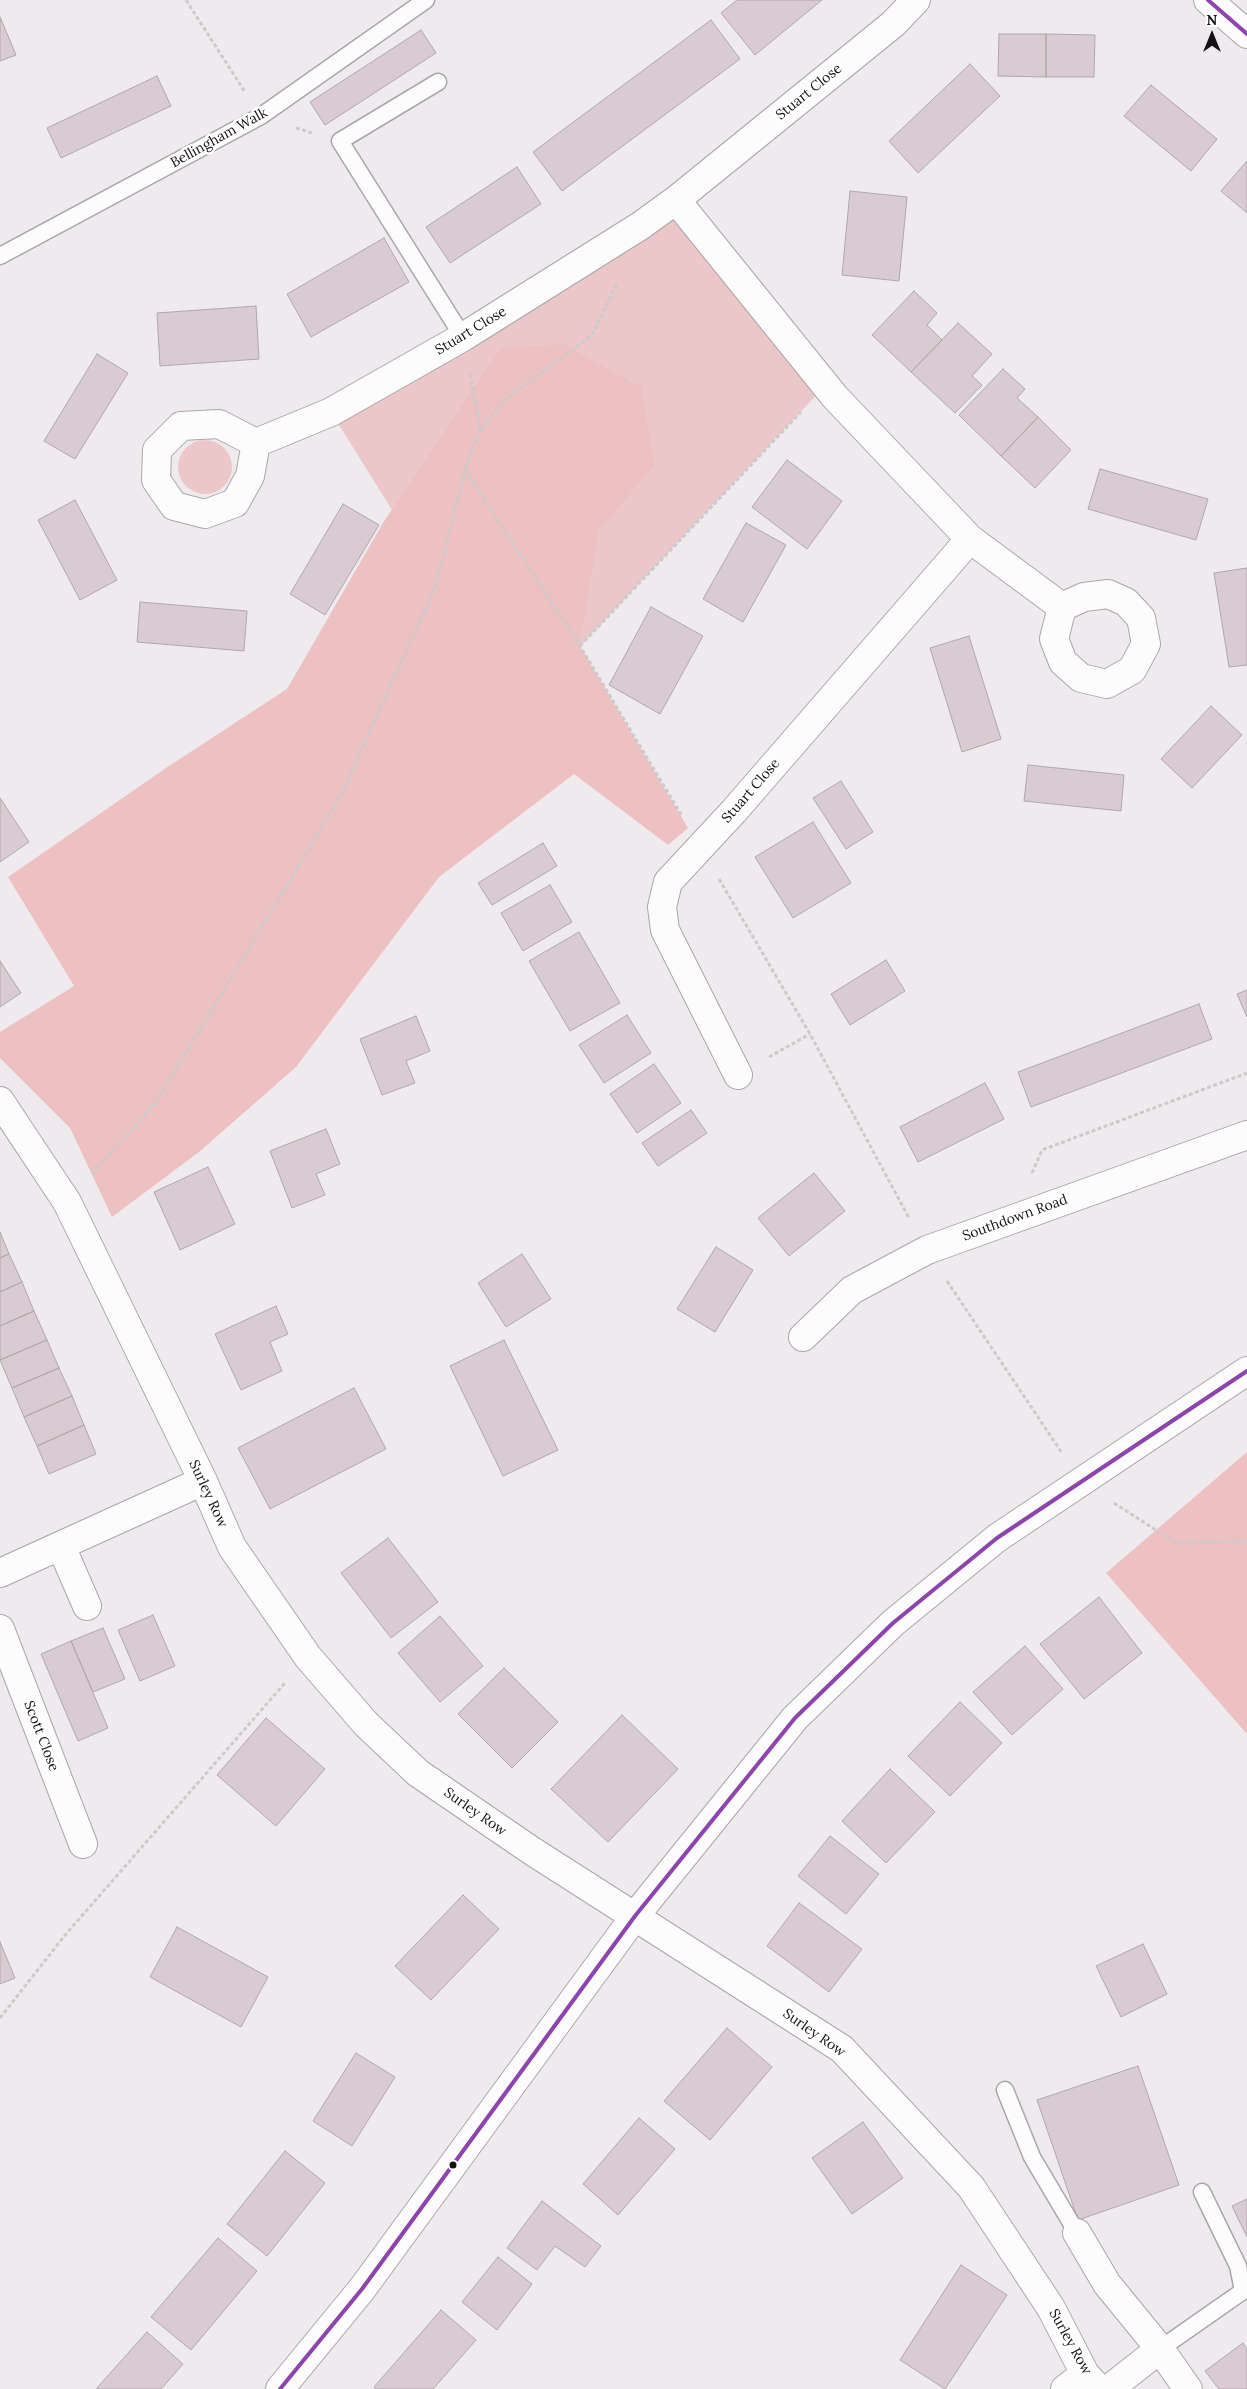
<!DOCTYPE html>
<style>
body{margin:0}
#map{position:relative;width:1247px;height:2389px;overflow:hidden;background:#efeaee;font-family:Lora,serif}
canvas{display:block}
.north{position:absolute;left:1187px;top:10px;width:50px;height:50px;-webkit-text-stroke:4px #fff;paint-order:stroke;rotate:0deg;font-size:14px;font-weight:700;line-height:20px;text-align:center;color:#151215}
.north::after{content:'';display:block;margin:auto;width:18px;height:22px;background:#151215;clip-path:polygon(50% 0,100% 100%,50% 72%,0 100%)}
</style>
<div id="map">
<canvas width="1247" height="2389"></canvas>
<div class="north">N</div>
</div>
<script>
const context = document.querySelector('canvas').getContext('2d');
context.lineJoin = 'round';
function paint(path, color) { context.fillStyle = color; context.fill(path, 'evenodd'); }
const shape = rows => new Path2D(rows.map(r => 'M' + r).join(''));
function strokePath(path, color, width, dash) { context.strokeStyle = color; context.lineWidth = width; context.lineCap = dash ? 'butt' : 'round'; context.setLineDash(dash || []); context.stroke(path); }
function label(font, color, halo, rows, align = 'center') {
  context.font = font + ' Lora,serif'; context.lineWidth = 5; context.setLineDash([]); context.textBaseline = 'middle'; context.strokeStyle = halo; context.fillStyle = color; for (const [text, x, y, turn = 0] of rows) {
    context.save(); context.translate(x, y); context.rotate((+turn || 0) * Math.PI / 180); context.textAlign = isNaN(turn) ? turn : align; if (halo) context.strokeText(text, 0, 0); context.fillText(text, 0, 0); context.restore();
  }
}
paint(shape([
 [676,200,826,385,580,646,599,529,653,466,499,349,392,510,331,412],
 '178 467a27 27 0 1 1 54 0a27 27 0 1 1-54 0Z'
]), '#ebc7c9');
paint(shape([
 [563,344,641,387,654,466,599,530,580,646,688,828,668,845,574,774,439,877,296,1067,199,1152,112,1217,70,1128,0,1058,0,1032,74,986,8,877,169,766,287,689,383,523,499,349],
 [1247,1452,1247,1734,1106,1573]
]), '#edc0c2');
const building = shape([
 [737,0,822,0,755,55,721,13,737,0],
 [0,17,16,55,0,61,0,17],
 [711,20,740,59,562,191,533,152,711,20],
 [421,30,436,53,325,125,310,102,421,30],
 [999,34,1046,34,1046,77,998,76,999,34],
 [1046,34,1095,35,1094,77,1046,77,1046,34],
 [970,64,1000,96,918,173,889,141,970,64],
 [157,76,171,106,61,158,47,128,157,76],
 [1151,85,1217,139,1191,171,1124,116,1151,85],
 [1246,162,1247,163,1247,213,1221,191,1246,162],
 [517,167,541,204,450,263,426,227,517,167],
 [850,191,907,197,899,281,842,275,850,191],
 [384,238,409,282,311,337,287,294,384,238],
 [914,291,937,313,927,325,942,340,911,372,872,335,914,291],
 [256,306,259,359,160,366,157,313,256,306],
 [958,323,992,354,972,376,982,385,955,413,911,372,958,323],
 [97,354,128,373,75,459,44,441,97,354],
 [1003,369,1025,389,1017,398,1038,417,1001,456,959,415,1003,369],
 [1038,417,1071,450,1035,488,1001,456,1038,417],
 [787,460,842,501,807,549,752,507,787,460],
 [1100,469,1208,499,1196,540,1088,509,1100,469],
 [75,500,117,580,80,600,38,520,75,500],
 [343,504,379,525,325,615,290,594,343,504],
 [746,523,786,545,743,622,703,599,746,523],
 [1247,568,1247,665,1229,667,1214,573,1247,568],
 [140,602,247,611,244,651,137,642,140,602],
 [651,607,703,636,660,714,609,685,651,607],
 [969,636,1001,739,962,752,930,648,969,636],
 [1211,706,1242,735,1192,788,1161,759,1211,706],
 [1028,765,1124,775,1121,811,1024,801,1028,765],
 [841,781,873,832,846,849,813,798,841,781],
 [0,798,29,842,0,862,0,798],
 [813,822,851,883,793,918,755,857,813,822],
 [543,843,557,866,492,905,478,883,543,843],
 [550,885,572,922,523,951,501,913,550,885],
 [579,932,620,1003,570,1031,529,961,579,932],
 [886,960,905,991,850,1025,831,994,886,960],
 [0,961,21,993,0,1007,0,961],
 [1247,990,1247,1017,1237,994,1247,990],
 [1199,1004,1212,1039,1031,1107,1018,1072,1199,1004],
 [627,1015,651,1053,604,1083,579,1045,627,1015],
 [416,1016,430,1051,406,1061,415,1083,382,1095,360,1039,416,1016],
 [654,1064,681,1103,637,1133,610,1094,654,1064],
 [985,1083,1004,1119,918,1162,900,1127,985,1083],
 [691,1110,707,1133,658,1166,642,1143,691,1110],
 [326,1129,340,1164,316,1174,325,1195,292,1208,270,1151,326,1129],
 [208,1167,235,1224,180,1250,154,1192,208,1167],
 [814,1173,845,1211,789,1256,758,1218,814,1173],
 [0,1232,9,1254,0,1258,0,1232],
 [716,1247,753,1270,715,1332,677,1309,716,1247],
 [9,1254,22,1282,0,1292,0,1258,9,1254],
 [522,1254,551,1299,506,1327,478,1283,522,1254],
 [22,1282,34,1311,0,1326,0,1292,22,1282],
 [276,1306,288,1334,270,1342,282,1371,241,1390,215,1334,276,1306],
 [34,1311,47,1340,0,1360,0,1326,34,1311],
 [47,1340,59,1368,12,1388,0,1360,47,1340],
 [504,1340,558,1450,503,1476,450,1366,504,1340],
 [59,1368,72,1396,24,1417,12,1388,59,1368],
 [354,1388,386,1449,270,1509,238,1448,354,1388],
 [72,1396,84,1425,37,1446,24,1417,72,1396],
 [84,1425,96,1454,49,1474,37,1446,84,1425],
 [388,1538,438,1602,391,1638,341,1573,388,1538],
 [1099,1597,1142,1653,1084,1699,1040,1644,1099,1597],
 [153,1615,175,1666,140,1681,118,1630,153,1615],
 [440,1616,483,1666,440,1702,398,1653,440,1616],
 [103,1628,125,1679,93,1692,71,1641,103,1628],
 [71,1641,108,1728,78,1741,41,1654,71,1641],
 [1025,1646,1063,1689,1012,1735,973,1692,1025,1646],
 [504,1668,558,1722,512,1768,458,1714,504,1668],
 [960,1702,1002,1743,950,1796,908,1756,960,1702],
 [622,1715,678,1769,608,1842,551,1789,622,1715],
 [266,1718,325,1769,276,1826,217,1775,266,1718],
 [890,1769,935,1812,886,1863,842,1821,890,1769],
 [830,1836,879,1874,846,1914,798,1876,830,1836],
 [463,1895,499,1929,431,2000,395,1966,463,1895],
 [799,1903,862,1949,829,1992,767,1946,799,1903],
 [177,1927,268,1977,241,2027,150,1977,177,1927],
 [0,1942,15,1978,0,1984,0,1942],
 [1143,1944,1167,1994,1121,2017,1096,1966,1143,1944],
 [727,2028,772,2067,710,2140,664,2101,727,2028],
 [356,2053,395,2077,352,2146,313,2121,356,2053],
 [1138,2066,1179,2185,1078,2220,1037,2100,1138,2066],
 [639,2118,675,2149,618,2215,583,2184,639,2118],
 [863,2122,903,2178,852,2214,812,2158,863,2122],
 [285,2151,325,2183,267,2256,227,2224,285,2151],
 [1247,2199,1247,2237,1232,2206,1247,2199],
 [542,2201,601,2246,585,2267,555,2246,537,2270,507,2248,542,2201],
 [218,2238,257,2271,191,2350,151,2317,218,2238],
 [498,2257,532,2284,497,2330,462,2302,498,2257],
 [961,2265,1007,2295,945,2389,900,2360,961,2265],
 [441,2310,476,2340,433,2389,376,2389,374,2387,441,2310],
 [147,2332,183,2364,161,2389,96,2389,147,2332],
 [1243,2343,1247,2349,1247,2389,1219,2389,1205,2371,1243,2343]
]);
paint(building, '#dacad1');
strokePath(building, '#ada9ab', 1);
const service = shape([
 [438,82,340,141,463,337],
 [0,256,261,116,426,0],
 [1005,2090,1032,2157,1077,2233],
 [1160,2349,1243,2291,1238,2266,1202,2192]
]);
const minor = shape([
 [676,200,835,397,970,539,1062,607],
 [219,424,256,443,250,476,235,503,205,514,174,506,156,480,157,450,181,426,219,424],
 [256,443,331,412,463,337,640,226,676,200,893,24,916,0],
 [1108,594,1126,602,1141,618,1146,644,1132,670,1107,684,1081,678,1063,662,1054,639,1062,607,1084,597,1108,594],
 [738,1075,665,930,662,907,668,882,734,811,970,539],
 [0,1101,67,1202,203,1481,232,1547,308,1657,366,1724,418,1773,532,1851,842,2049,971,2187,1051,2308,1085,2374,1099,2389],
 [803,1337,852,1290,927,1250,1247,1135],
 [61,1546,87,1606],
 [0,1573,203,1481],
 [0,1629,83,1844],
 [1077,2233,1107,2284,1160,2349,1188,2389],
 [1065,2389,1085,2374],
 [1109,2389,1160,2349]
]);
const tertiary = shape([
 [1208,0,1247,34],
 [280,2389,362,2289,635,1916,795,1718,893,1623,997,1538,1247,1371]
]);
strokePath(service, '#aaa6a9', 19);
strokePath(minor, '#aaa6a9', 30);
strokePath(tertiary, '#aaa6a9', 30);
strokePath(shape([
 [186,0,245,92],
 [296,128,312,133],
 [470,374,480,429],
 [465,470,580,646,682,816],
 [580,646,801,412],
 [719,879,810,1034,909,1218],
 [769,1057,810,1034],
 [1032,1173,1042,1150,1247,1073],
 [92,1174,156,1102,340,797,436,585,465,470,480,430,504,400,592,335,617,284],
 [947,1281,1062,1453],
 [1114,1503,1176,1543,1247,1541],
 [0,2018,66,1934,285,1683]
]), '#cbcbcb', 3, [4, 2.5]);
strokePath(service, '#fdfcfc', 16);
strokePath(minor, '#fdfcfc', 28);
strokePath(tertiary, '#fdfcfc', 28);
strokePath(shape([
 [1208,0,1247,34],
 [280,2389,362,2289,635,1916,795,1718,893,1623,997,1538,1247,1371]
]), '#8e44ad', 4);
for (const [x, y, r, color] of [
 [453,2165,4.5,"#151215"]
]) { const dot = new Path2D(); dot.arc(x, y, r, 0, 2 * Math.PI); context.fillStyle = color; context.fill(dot); strokePath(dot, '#fff', 2); }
label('14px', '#151215', '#fff', [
 ["Stuart Close",809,92,-39],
 ["Bellingham Walk",219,138,-29],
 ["Stuart Close",471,331,-31],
 ["Stuart Close",751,791,-49],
 ["Southdown Road",1015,1218,-20],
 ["Surley Row",208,1494,65],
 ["Scott Close",41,1736,69],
 ["Surley Row",475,1812,35],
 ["Surley Row",814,2033,35],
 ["Surley Row",1070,2342,61]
]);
</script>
